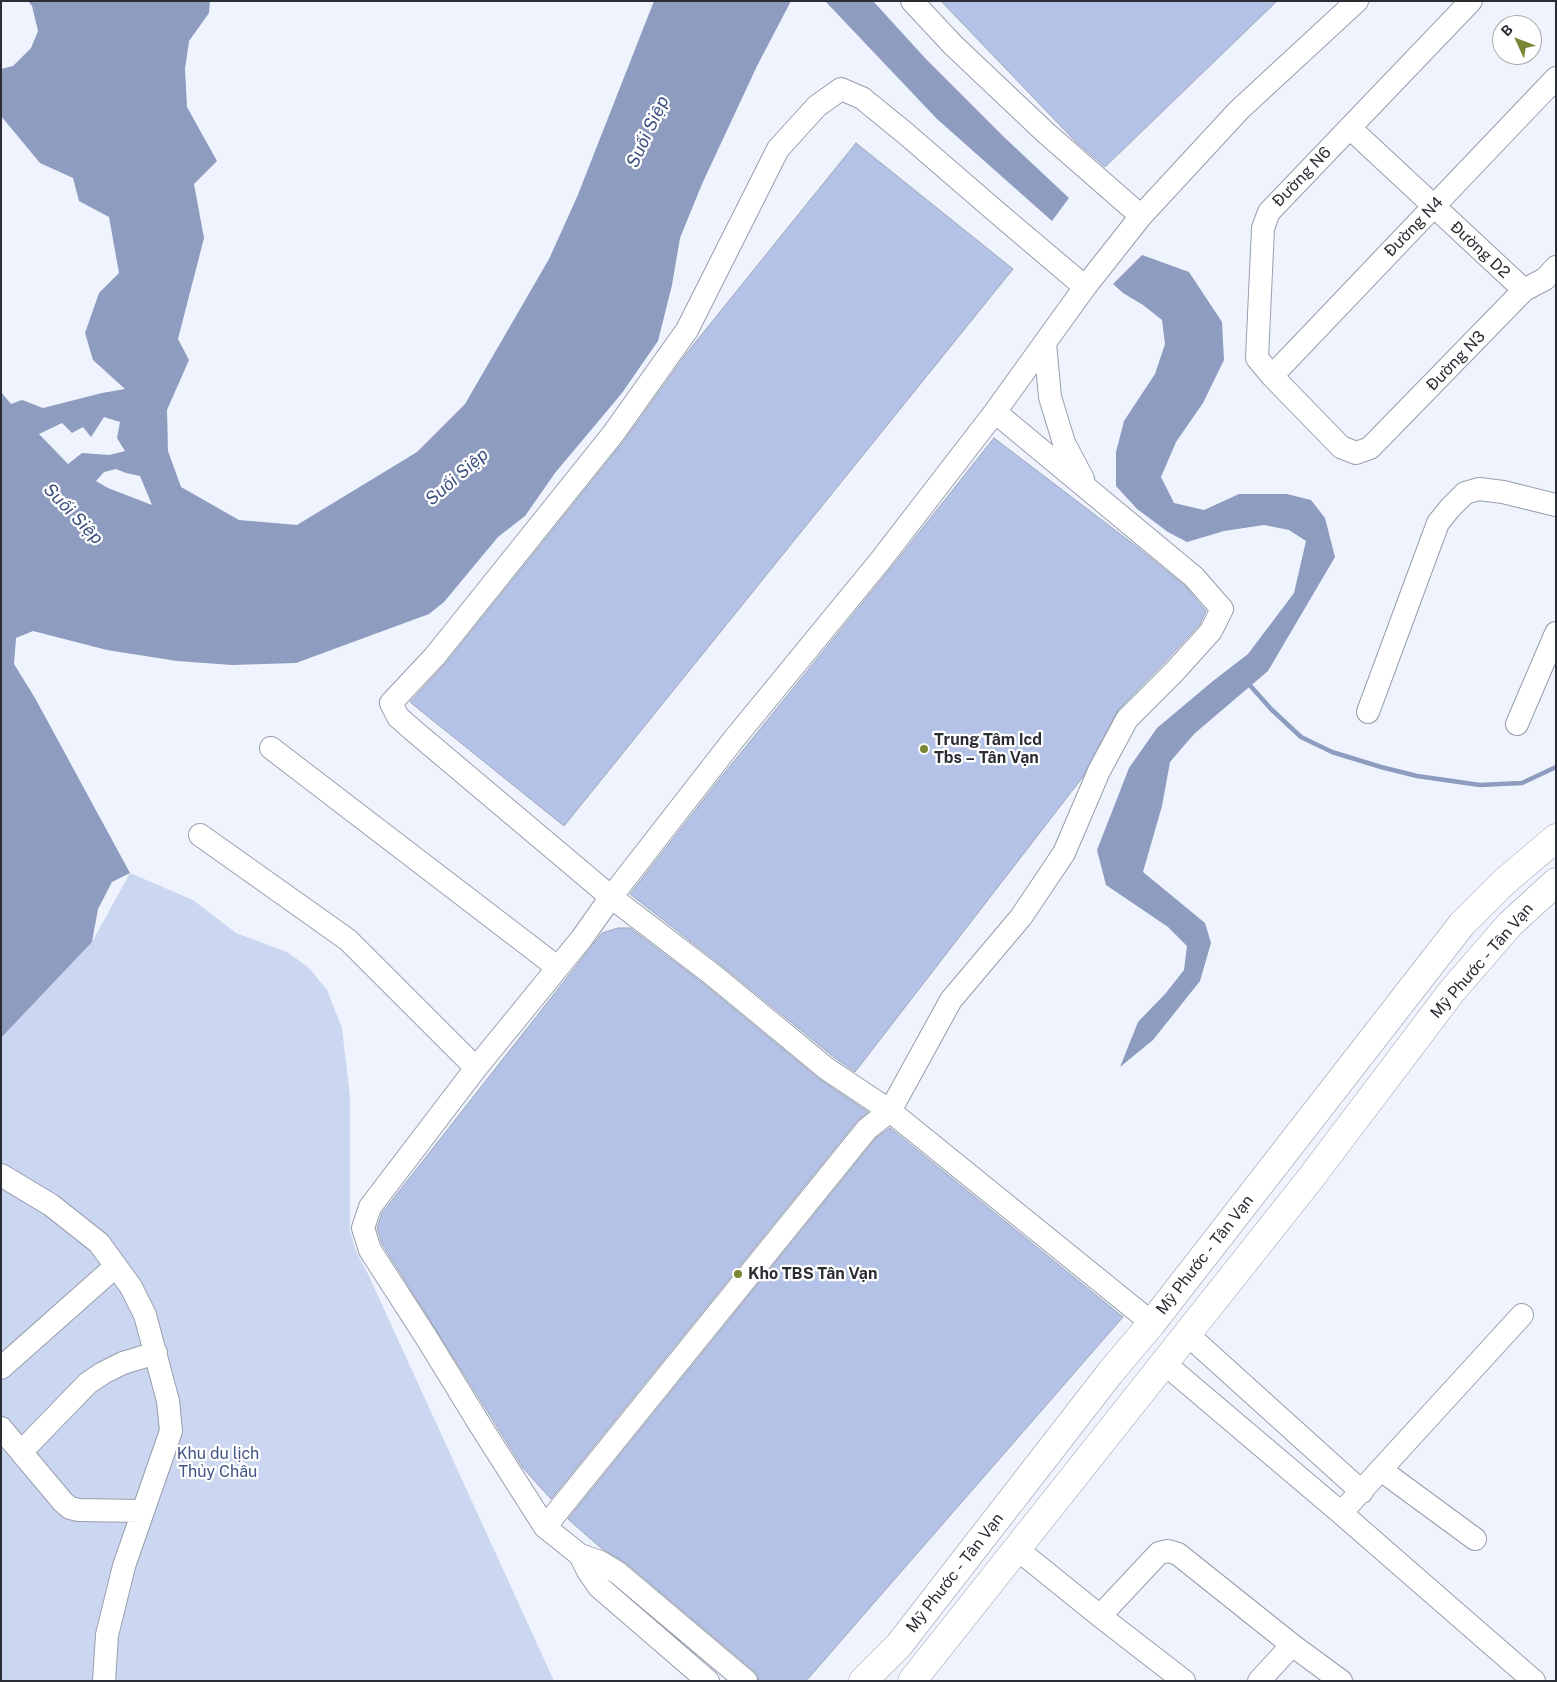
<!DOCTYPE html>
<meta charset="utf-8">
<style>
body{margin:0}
#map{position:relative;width:1557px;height:1682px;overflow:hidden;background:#eef3fd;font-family:"Public Sans",sans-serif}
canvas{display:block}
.frame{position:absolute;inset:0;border:2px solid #2b2d34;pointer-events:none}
.north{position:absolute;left:1492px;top:15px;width:50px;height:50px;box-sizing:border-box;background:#fff;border:1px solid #aaabae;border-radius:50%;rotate:313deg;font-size:14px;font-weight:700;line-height:20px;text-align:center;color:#2b2d34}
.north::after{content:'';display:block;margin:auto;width:18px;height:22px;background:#7a8633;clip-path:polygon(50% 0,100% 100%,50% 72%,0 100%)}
</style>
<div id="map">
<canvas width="1557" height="1682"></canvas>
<div class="frame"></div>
<div class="north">B</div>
</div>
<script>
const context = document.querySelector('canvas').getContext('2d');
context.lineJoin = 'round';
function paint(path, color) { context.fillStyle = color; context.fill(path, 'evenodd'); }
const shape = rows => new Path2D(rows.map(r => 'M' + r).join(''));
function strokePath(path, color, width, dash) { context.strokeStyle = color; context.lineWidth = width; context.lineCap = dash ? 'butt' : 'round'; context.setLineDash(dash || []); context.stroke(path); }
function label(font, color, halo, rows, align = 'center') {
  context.font = font + ' "Public Sans",sans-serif'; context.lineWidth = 4.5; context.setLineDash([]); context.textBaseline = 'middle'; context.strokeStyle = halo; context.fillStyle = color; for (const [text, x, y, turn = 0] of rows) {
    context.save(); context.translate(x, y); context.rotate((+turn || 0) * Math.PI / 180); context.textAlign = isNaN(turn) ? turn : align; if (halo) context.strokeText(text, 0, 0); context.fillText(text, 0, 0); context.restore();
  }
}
paint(shape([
 [130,873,193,900,236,933,287,952,309,968,327,990,342,1028,350,1097,350,1231,356,1251,368,1274,554,1681,1,1681,1,1038,92,942]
]), '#cbd6f0');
paint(shape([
 [28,1,210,1,209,13,189,41,185,69,187,107,217,161,194,184,204,238,178,339,189,360,167,410,168,451,181,487,239,520,297,525,417,452,465,404,549,259,577,197,654,1,791,1,757,66,702,184,680,238,672,285,658,341,622,393,555,473,525,516,498,537,444,602,429,614,296,663,232,665,177,661,107,650,33,631,16,638,14,664,35,698,130,873,112,882,98,909,92,942,1,1038,1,392,11,404,22,400,43,408,102,393,125,389,93,360,85,333,99,293,119,273,109,217,79,201,73,178,40,163,1,116,1,69,13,66,31,48,38,31,32,6],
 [104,417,120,422,117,438,125,451,109,455,82,453,68,464,39,434,62,423,72,433,83,427,91,437],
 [116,469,126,473,140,476,152,505,108,488,96,481,104,472],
 [825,1,873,1,925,58,1005,138,1069,198,1052,221,937,119],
 [1142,255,1189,272,1222,322,1224,360,1203,403,1176,442,1161,477,1174,503,1204,510,1239,494,1287,494,1311,500,1325,518,1335,557,1268,671,1194,734,1170,762,1162,806,1143,872,1205,923,1211,943,1200,981,1153,1040,1120,1067,1138,1022,1165,994,1184,970,1187,946,1168,927,1106,885,1097,850,1129,768,1157,728,1213,681,1248,654,1294,593,1306,541,1289,530,1264,525,1224,531,1187,542,1168,532,1137,509,1116,486,1116,452,1124,421,1155,374,1165,344,1162,320,1143,305,1123,293,1113,284]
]), '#8d9cbf');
strokePath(shape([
 [1247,682,1271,709,1301,737,1332,752,1381,767,1417,776,1480,785,1522,783,1556,767]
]), '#8d9cbf', 4.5);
const building = shape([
 [941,1,1277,1,1105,167,1076,142,941,1],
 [856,143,1013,269,564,826,410,702,445,664,623,442,686,354,856,143],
 [994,438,1136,546,1185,586,1206,611,1200,624,1164,663,1118,710,1082,778,855,1072,835,1058,721,965,630,894,722,776,890,569,994,438],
 [618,928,630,928,705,985,819,1079,868,1112,857,1121,551,1499,523,1468,382,1244,377,1228,382,1213,602,933,618,928],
 [890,1128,1123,1317,806,1681,759,1681,758,1676,754,1671,626,1563,601,1548,568,1519,876,1138,890,1128]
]);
paint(building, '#b3c2e6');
strokePath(building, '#9fa6b5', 1);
const minor = shape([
 [912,1,953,45,1046,133,1141,216],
 [1471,1,1269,212,1263,228,1257,358,1272,376,1341,447,1356,453,1370,448,1524,290,1545,279,1556,267],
 [1350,128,1524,290],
 [1045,343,1050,397,1064,443,1083,479],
 [1272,376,1556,78],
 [995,412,1194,577,1222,609,1211,631,1174,672,1127,719,1099,771,1064,853,1021,917,951,1000,890,1111,1152,1323],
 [1368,712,1438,523,1450,508,1465,493,1479,489,1503,492,1556,505],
 [1517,724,1556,633],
 [271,748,557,967],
 [200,835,348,940,476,1068,370,1207,363,1228,370,1250,426,1337,480,1425,545,1527,580,1555,600,1562,618,1573,746,1681],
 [476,1068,582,938,611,897,734,739,880,561,995,412,1085,287,1141,216,1239,110,1357,1],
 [1,1175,51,1205,99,1243,131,1287,145,1315,168,1401,171,1431,124,1566,107,1635,104,1681],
 [1187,1334,1362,1492],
 [1164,1363,1341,1513,1534,1681],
 [1,1368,116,1266],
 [1,1428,63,1502,70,1508,79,1510,143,1511],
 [22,1451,88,1383,103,1373,123,1363,156,1353],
 [1381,1470,1475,1539],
 [1341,1513,1522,1315],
 [545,1527,867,1129,890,1111,827,1069,713,975,611,897,414,731,398,717,391,703,435,656,613,434,687,330,778,149,817,106,841,89,862,98,905,133,1000,215,1085,287],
 [1017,1549,1100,1616,1184,1681],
 [580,1555,588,1571,599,1587,708,1681],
 [1100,1616,1159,1553,1168,1551,1178,1554,1292,1645],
 [1259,1681,1292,1645,1341,1681]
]);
const major = shape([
 [863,1681,899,1645,1110,1373,1152,1323,1462,924,1504,882,1556,838],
 [912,1681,1310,1179,1452,991,1510,924,1556,882]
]);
strokePath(minor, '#979ead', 24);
strokePath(major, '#979ead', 29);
strokePath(minor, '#fff', 22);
strokePath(major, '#fff', 28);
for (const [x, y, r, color] of [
 [924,749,5,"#7a8633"],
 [738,1274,5,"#7a8633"]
]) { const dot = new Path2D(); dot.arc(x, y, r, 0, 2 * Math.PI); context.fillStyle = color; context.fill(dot); strokePath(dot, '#fff', 2); }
label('16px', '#2b2d34', '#fff', [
 ["Đường N6",1302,177,-46],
 ["Đường N4",1414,227,-46],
 ["Đường D2",1480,250,43],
 ["Đường N3",1456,361,-46],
 ["Mỹ Phước - Tân Vạn",1482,961,-49],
 ["Mỹ Phước - Tân Vạn",1205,1255,-52],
 ["Mỹ Phước - Tân Vạn",955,1573,-52]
]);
label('bold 16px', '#2b2d34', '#fff', [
 ["Trung Tâm Icd",934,740],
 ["Tbs – Tân Vạn",934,758],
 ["Kho TBS Tân Vạn",748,1274]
], 'left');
label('16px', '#415485', '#fff', [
 ["Khu du lịch",218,1454],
 ["Thủy Châu",218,1472]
]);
label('italic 18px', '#3d5080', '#fff', [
 ["Suối Siệp",648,132,-65],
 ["Suối Siệp",457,477,-41],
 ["Suối Siệp",73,514,46]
]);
</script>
